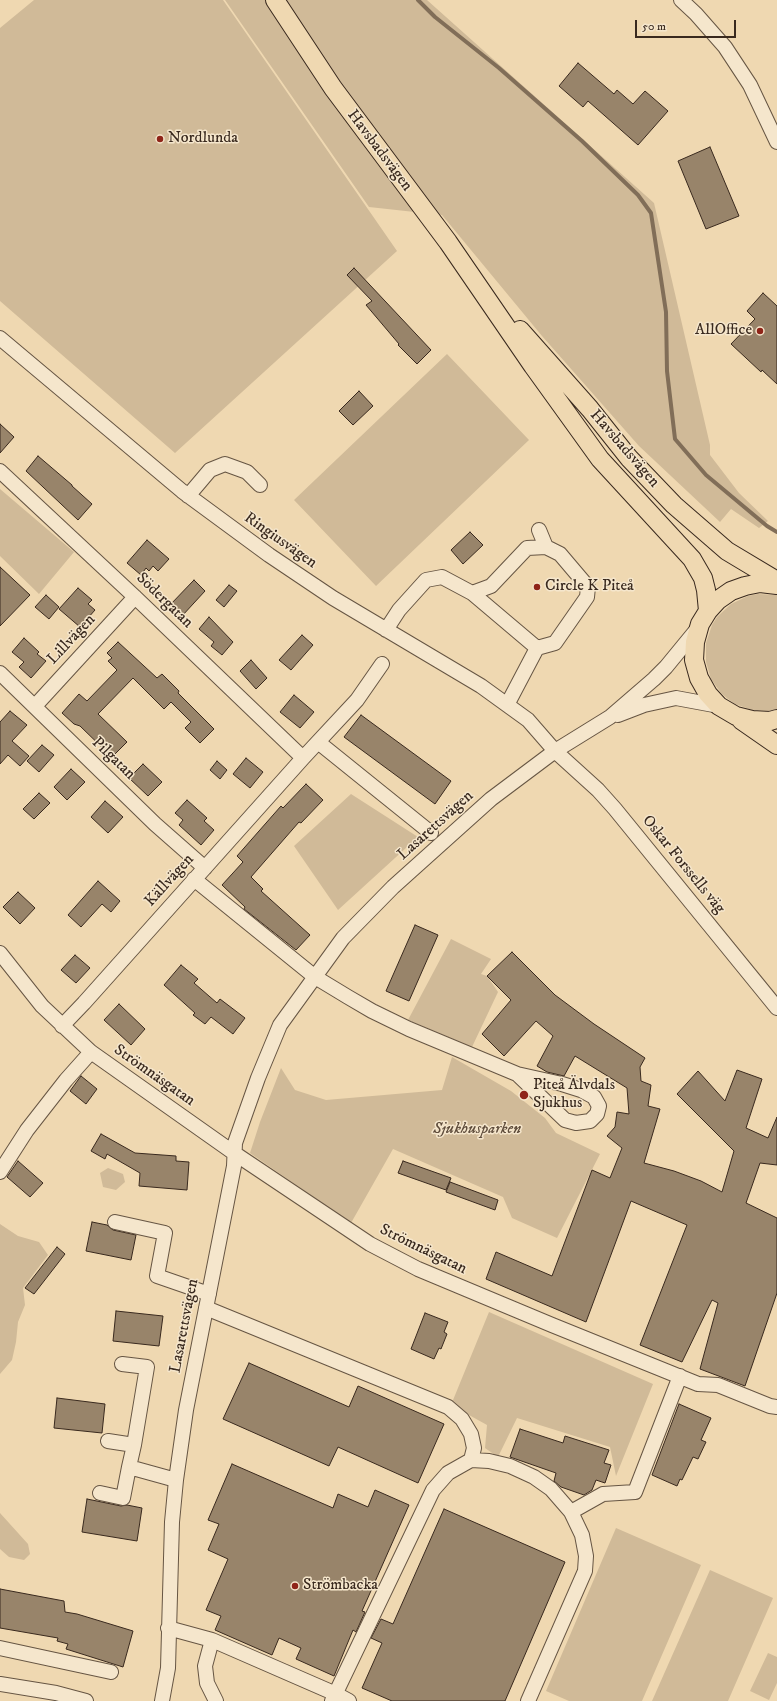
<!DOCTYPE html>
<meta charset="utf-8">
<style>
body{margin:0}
#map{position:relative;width:777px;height:1701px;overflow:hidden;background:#efd8b1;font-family:"IM FELL DW Pica",serif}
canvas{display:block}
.scale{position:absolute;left:635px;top:20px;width:101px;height:18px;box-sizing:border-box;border:2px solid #39291e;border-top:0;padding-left:5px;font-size:12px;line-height:14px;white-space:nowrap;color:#39291e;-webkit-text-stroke:3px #f5e6cc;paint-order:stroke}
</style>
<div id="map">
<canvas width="777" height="1701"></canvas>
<div class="scale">50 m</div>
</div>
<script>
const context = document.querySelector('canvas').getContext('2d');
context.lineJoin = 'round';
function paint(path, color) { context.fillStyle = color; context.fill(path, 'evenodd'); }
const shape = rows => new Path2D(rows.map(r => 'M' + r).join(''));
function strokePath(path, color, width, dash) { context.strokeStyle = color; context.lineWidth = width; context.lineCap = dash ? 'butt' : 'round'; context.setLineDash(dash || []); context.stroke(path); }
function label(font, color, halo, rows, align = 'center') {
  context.font = font + ' "IM FELL DW Pica",serif'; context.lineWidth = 3; context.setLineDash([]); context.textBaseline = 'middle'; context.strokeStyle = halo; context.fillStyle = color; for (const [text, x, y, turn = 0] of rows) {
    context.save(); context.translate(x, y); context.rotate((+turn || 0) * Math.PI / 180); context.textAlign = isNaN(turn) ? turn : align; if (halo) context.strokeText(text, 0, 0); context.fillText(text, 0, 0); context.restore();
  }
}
paint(shape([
 [34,0,223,0,397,251,175,453,0,301,0,28],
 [225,0,427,0,654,203,710,445,710,455,739,493,768,521,759,528,731,509,720,522,639,446,542,336,442,215,369,207],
 [447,354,529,440,376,586,294,500],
 [0,489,74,552,39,594,0,556],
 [758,594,777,595,777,710,769,711,752,710,735,704,728,699,721,693,711,679,706,662,706,643,712,625,717,617,731,604,748,596],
 [351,794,418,837,338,910,294,846],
 [451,939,491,959,481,974,487,976,498,992,472,1047,408,1020],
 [452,1057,511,1091,545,1118,556,1133,600,1154,557,1238,512,1218,503,1197,393,1149,351,1223,250,1153,260,1122,281,1068,295,1090,326,1100,442,1090],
 [108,1168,123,1174,125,1182,116,1190,103,1187,100,1173],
 [0,1224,18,1236,39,1242,48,1255,23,1288,25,1305,18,1322,16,1342,12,1360,0,1374],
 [489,1312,653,1384,616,1476,610,1447,517,1418,498,1457,485,1448,487,1425,451,1405],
 [0,1513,28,1544,30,1554,24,1560,9,1557,0,1549],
 [616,1528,701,1565,642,1701,569,1701,546,1691],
 [710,1570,773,1598,728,1701,652,1701],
 [768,1653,777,1657,777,1683,769,1700,750,1691]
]), '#d0ba98');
strokePath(shape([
 [418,0,435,17,499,68,582,141,638,195,651,213,666,312,667,371,675,439,706,475,767,526,777,532]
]), '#816e58', 4);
const building = shape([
 [578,63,614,94,617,90,633,104,645,91,668,111,638,145,588,101,583,107,559,86,578,63],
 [710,147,739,216,706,229,678,161,710,147],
 [354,268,431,350,417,364,398,345,399,344,366,305,372,301,347,275,354,268],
 [763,293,777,306,777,384,762,370,761,372,731,344,755,319,747,311,763,293],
 [359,391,373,406,353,425,339,411,359,391],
 [0,424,14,437,0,453,0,424],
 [38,456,72,485,72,486,92,504,78,520,26,471,38,456],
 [470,532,483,545,463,564,451,550,470,532],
 [147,540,169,559,158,571,153,566,149,571,146,568,141,575,127,563,147,540],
 [0,567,30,595,0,626,0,567],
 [194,580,205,591,182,616,170,605,194,580],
 [229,585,237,591,224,607,216,600,229,585],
 [78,588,92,600,88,604,95,610,80,627,59,609,78,588],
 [46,595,59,607,49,619,35,607,46,595],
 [209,617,233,642,222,655,211,646,214,642,199,629,209,617],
 [302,635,313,645,291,670,279,660,302,635],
 [24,638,39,652,37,654,46,661,31,678,19,667,24,662,12,652,24,638],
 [118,642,157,678,162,674,179,691,178,693,214,729,200,743,185,728,191,722,171,702,164,709,133,678,98,714,127,742,112,757,80,726,74,724,62,713,79,694,87,701,117,670,108,661,112,658,107,653,118,642],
 [251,660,267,678,256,689,240,671,251,660],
 [294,695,314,712,300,728,280,712,294,695],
 [10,711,27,725,12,741,29,756,20,766,8,755,0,764,0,722,10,711],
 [361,715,451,781,435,804,344,737,361,715],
 [42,745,54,755,39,772,27,761,42,745],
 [246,758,263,772,250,788,233,774,246,758],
 [217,761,227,770,220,779,210,770,217,761],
 [143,764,162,782,148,796,129,778,143,764],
 [71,769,85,782,67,800,54,787,71,769],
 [306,784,323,800,301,823,299,822,251,877,263,889,261,891,310,935,296,950,244,909,245,907,222,885,243,862,237,856,281,806,283,808,306,784],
 [39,793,50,803,34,819,23,809,39,793],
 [187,800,207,818,204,821,214,830,201,845,179,825,183,820,175,813,187,800],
 [105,801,123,817,108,833,91,817,105,801],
 [98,881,120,901,111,912,102,904,81,927,68,915,98,881],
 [18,892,35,908,20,924,3,907,18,892],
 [415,925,438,935,409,1001,386,991,415,925],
 [512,952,555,995,594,1024,645,1058,640,1067,641,1081,651,1085,648,1106,660,1109,644,1163,674,1171,701,1181,722,1192,734,1151,677,1094,698,1071,725,1101,737,1070,762,1079,746,1128,768,1138,777,1117,777,1165,760,1163,746,1203,777,1218,777,1293,745,1386,700,1369,718,1303,712,1300,682,1362,640,1345,687,1225,631,1201,586,1322,486,1279,496,1252,552,1276,592,1170,610,1178,622,1148,607,1136,615,1127,617,1112,629,1114,627,1088,575,1056,564,1076,547,1072,537,1066,553,1036,536,1021,504,1056,482,1034,511,1000,487,976,512,952],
 [75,955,90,968,76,983,61,970,75,955],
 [181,965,198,979,194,983,217,1003,220,999,245,1018,233,1034,211,1017,205,1024,193,1015,195,1013,164,985,181,965],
 [119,1004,145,1029,131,1045,104,1020,119,1004],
 [81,1076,97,1089,86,1104,70,1091,81,1076],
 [101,1134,135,1153,176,1156,176,1161,189,1162,187,1190,139,1186,140,1173,107,1154,105,1159,91,1151,101,1134],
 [18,1161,43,1183,30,1197,7,1177,18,1161],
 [403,1161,451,1178,446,1190,398,1173,403,1161],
 [450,1182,498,1200,495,1210,446,1192,450,1182],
 [92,1222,107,1225,113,1230,136,1235,131,1260,86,1251,92,1222],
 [57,1247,65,1254,34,1294,25,1288,57,1247],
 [116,1311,163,1316,159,1346,113,1341,116,1311],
 [425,1313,448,1322,444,1332,447,1334,441,1349,439,1348,434,1359,411,1349,425,1313],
 [249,1363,349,1407,358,1386,444,1424,418,1483,338,1447,329,1466,223,1419,249,1363],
 [57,1398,105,1404,102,1433,54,1428,57,1398],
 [679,1404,711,1418,701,1440,706,1442,698,1459,693,1457,682,1480,680,1479,677,1486,652,1475,679,1404],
 [520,1429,563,1443,565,1436,609,1450,604,1463,611,1465,605,1483,596,1480,592,1490,584,1495,561,1487,554,1481,556,1473,510,1457,520,1429],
 [232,1464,333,1508,338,1494,368,1507,375,1490,409,1505,362,1611,365,1612,356,1632,353,1630,334,1676,296,1659,301,1648,279,1638,272,1655,215,1630,221,1616,206,1610,228,1559,208,1550,219,1524,208,1520,232,1464],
 [87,1499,121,1506,127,1505,142,1508,137,1541,82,1532,87,1499],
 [444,1509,565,1562,505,1701,392,1701,362,1688,382,1643,371,1638,381,1619,393,1624,444,1509],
 [0,1589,64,1601,65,1612,77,1614,133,1631,123,1667,66,1649,68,1644,57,1641,58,1638,0,1628,0,1589]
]);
paint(building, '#98846a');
strokePath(building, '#39291e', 1);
const minor = shape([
 [681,0,696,14,725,47,750,85,777,142],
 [0,338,182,491,269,555,333,598,481,686,528,720,555,751,598,790,615,809,777,1008],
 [0,471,135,597,303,758],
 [188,496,210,470,225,464,247,472,260,485],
 [539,530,546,547],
 [472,593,537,648],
 [386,630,399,610,426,580,442,577,472,593,491,586,527,548,546,547,560,554,588,587,587,597,555,643,537,648,507,705],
 [0,673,155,824,205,868],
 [35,706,135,597],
 [618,715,644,705,676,698,719,706],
 [318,742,431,833],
 [194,879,315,977,348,997,372,1011,409,1029,517,1074,565,1120,576,1123,590,1121,597,1114,599,1106,594,1097,581,1090,562,1084,517,1074],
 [0,953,42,1006,91,1052,234,1153,370,1244,418,1269,552,1325,698,1384,718,1385,770,1406,777,1407],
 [62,1026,84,1003,303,758,357,700,382,664],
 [0,1172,27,1130,66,1080,91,1052],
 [115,1222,165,1233,157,1276,209,1294],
 [206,1308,448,1407,462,1419,471,1434,474,1448,471,1460,489,1461,510,1466,534,1477,551,1489,571,1512,582,1535,586,1556,585,1571,528,1701],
 [122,1364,147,1367,134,1445],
 [108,1441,134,1445,129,1467,176,1480],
 [100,1493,123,1498,129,1467],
 [571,1512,603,1494,635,1492,680,1376],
 [168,1628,212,1640,336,1694,349,1701],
 [212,1640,205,1666,207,1683,216,1701],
 [0,1648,111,1672],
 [0,1684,56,1693,86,1701],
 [162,1701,168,1668,172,1522,176,1480,186,1410,234,1166,235,1143,258,1078,280,1025,343,938,393,887,491,799,555,751,610,717,654,679,666,667,698,628],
 [332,1701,433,1490,448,1473,471,1460]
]);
const major = shape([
 [275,0,333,88,448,242,533,366,600,459,692,559,703,578,706,590,708,611],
 [520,330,590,409,629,458,674,505,727,551,777,581],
 [777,585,760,583,745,586,731,591,718,600,708,611,700,624,695,642,694,660,699,678,708,694,719,706,736,716,752,720,770,721,777,719],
 [741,720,777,745]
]);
strokePath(minor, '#665543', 16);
strokePath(major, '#39291e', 20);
strokePath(minor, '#f5e6cc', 14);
strokePath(major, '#efd8b1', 18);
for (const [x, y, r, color] of [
 [160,139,4,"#8f2418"],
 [760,331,4,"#8f2418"],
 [537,587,4,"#8f2418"],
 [524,1095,5,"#8f2418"],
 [295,1586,4,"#8f2418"]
]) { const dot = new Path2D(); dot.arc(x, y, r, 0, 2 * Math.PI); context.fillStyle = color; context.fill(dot); strokePath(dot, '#f5e6cc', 1.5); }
label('16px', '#39291e', '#f5e6cc', [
 ["Nordlunda",168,139],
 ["AllOffice",752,331,"right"],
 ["Circle K Piteå",545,587],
 ["Piteå Älvdals",533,1086],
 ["Sjukhus",533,1104],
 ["Strömbacka",303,1586]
], 'left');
label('16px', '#39291e', '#f5e6cc', [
 ["Havsbadsvägen",379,151,53],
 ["Havsbadsvägen",624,449,49],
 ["Ringiusvägen",280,541,35],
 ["Södergatan",164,601,44],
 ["Lillvägen",72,640,-47],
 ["Pilgatan",113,759,44],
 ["Lasarettsvägen",436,826,-42],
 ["Oskar Forssells väg",683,865,51],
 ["Källvägen",170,881,-48],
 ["Strömnäsgatan",154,1076,35],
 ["Strömnäsgatan",423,1250,26],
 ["Lasarettsvägen",185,1326,-79]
]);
label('italic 16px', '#5f4d3c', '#f5e6cc', [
 ["Sjukhusparken",477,1130]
]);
</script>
